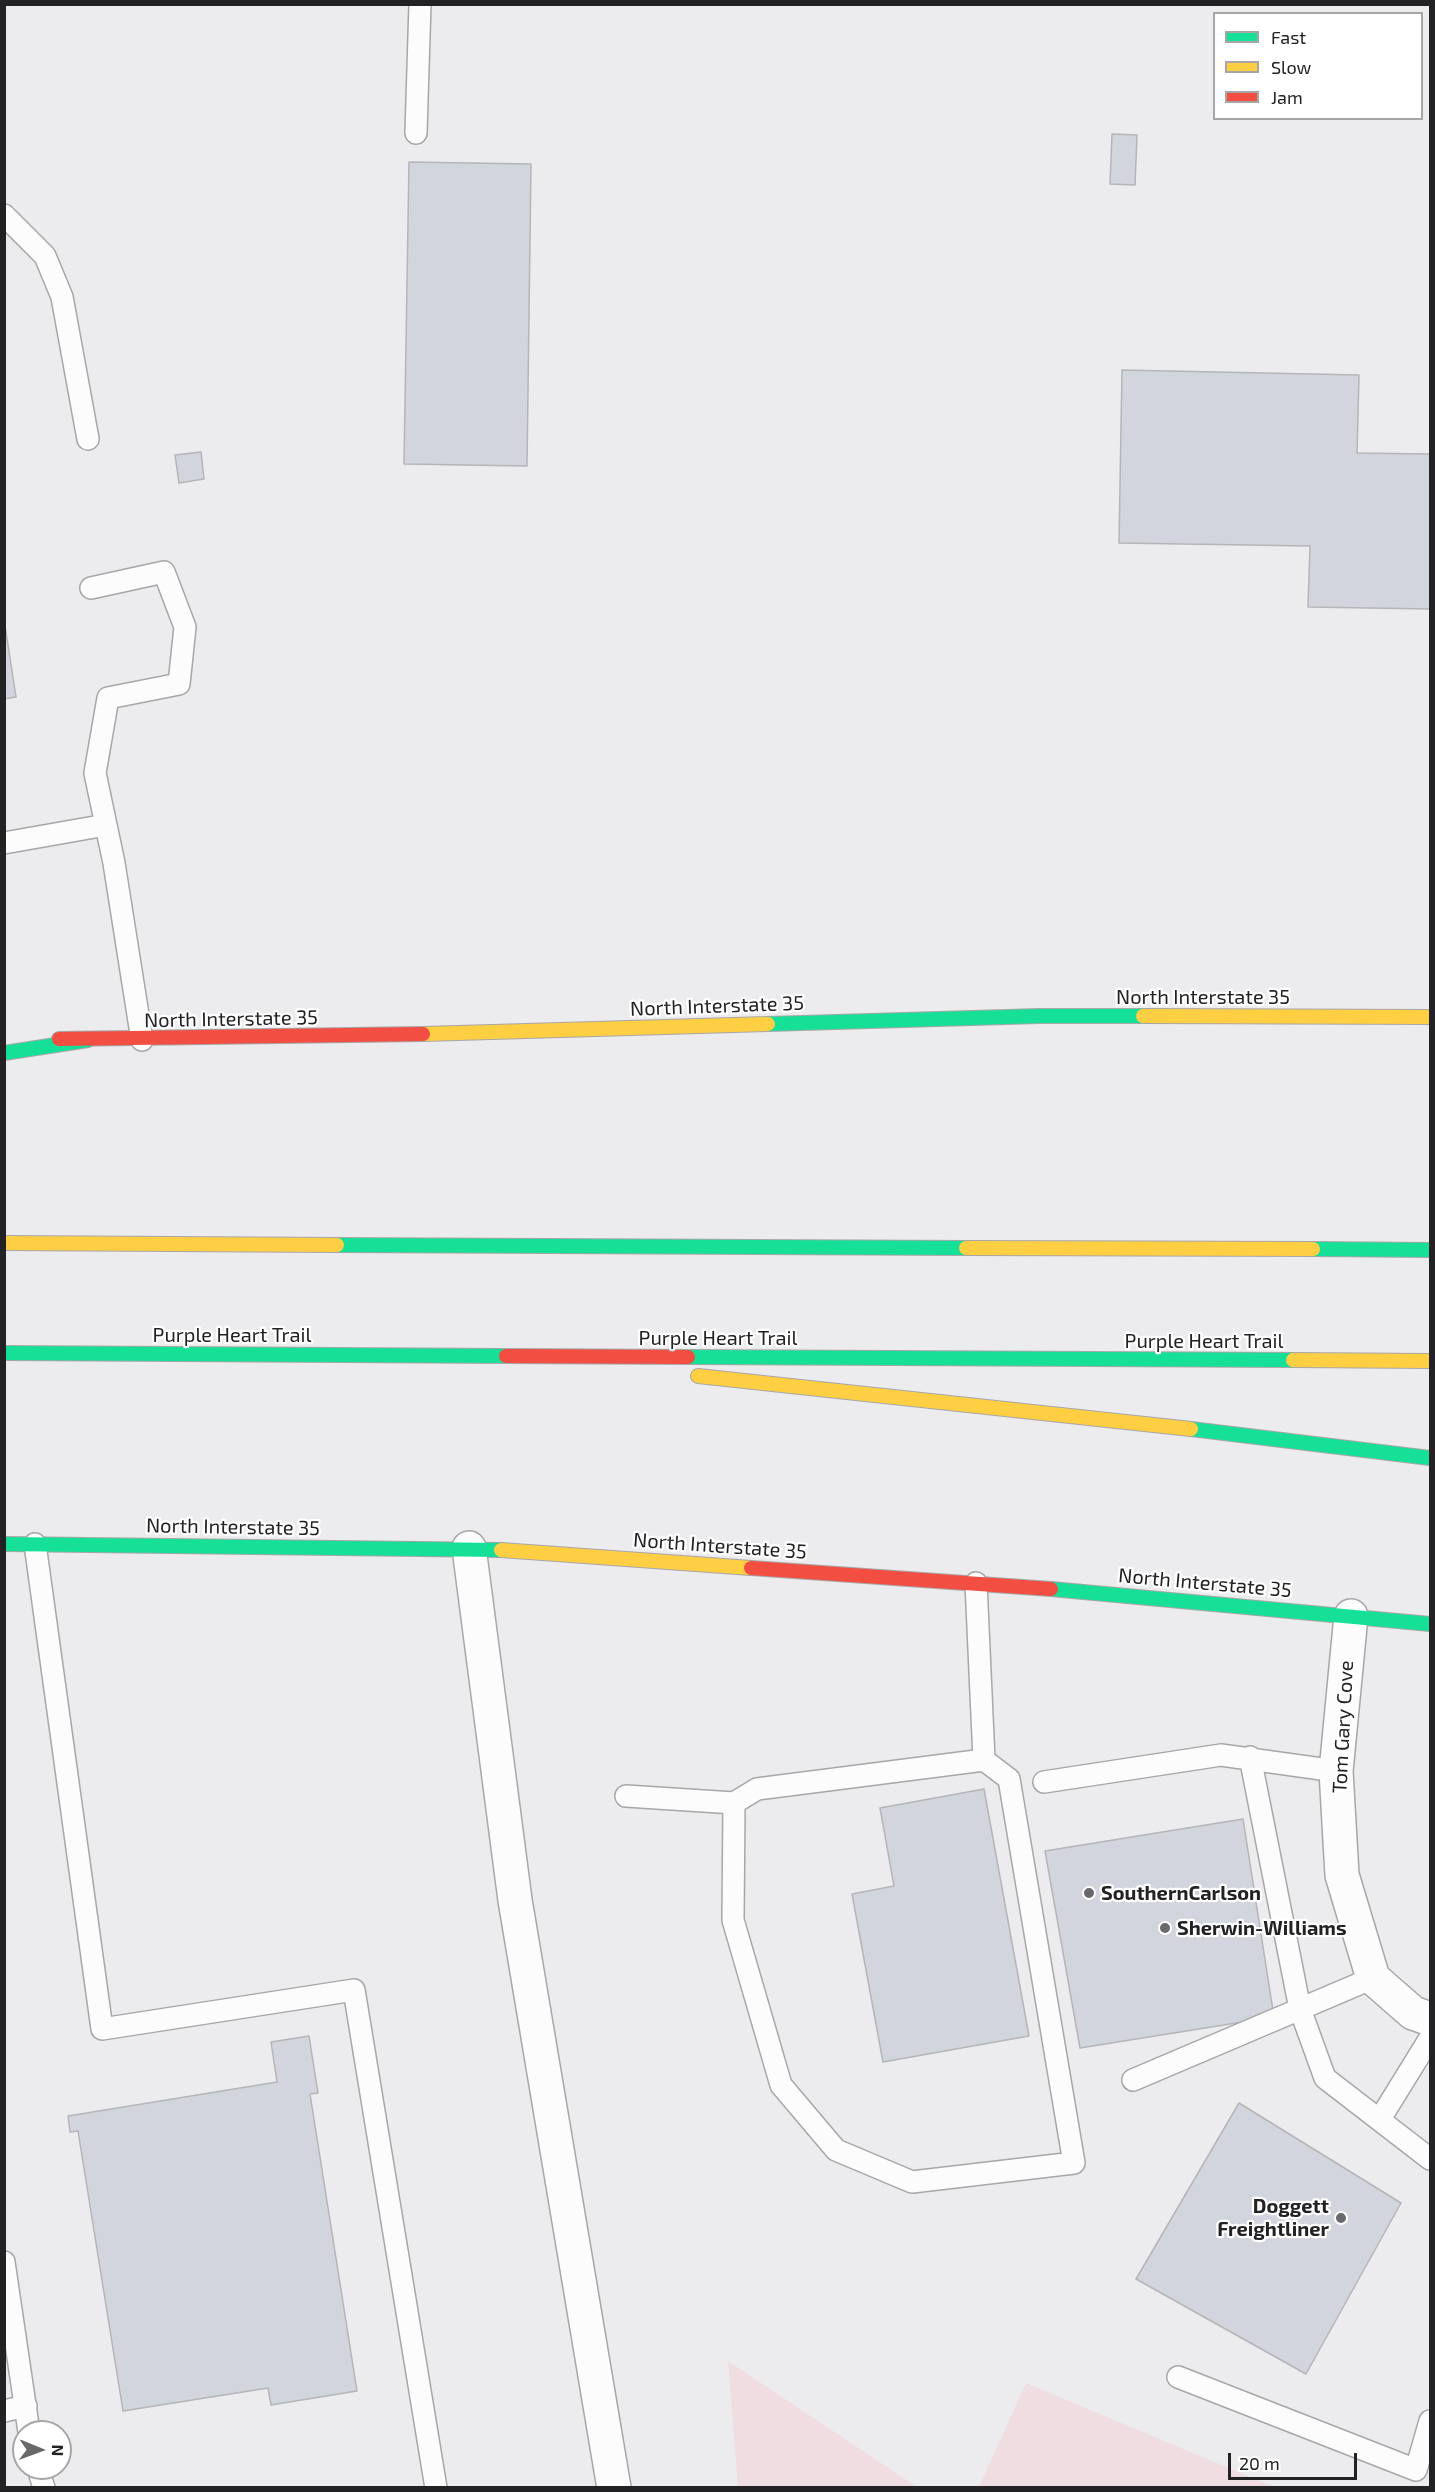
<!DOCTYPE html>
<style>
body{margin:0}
#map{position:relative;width:1435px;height:2492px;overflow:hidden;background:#ecebee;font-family:"Exo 2",sans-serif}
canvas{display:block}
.frame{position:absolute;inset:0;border:6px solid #222123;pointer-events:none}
.legend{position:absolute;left:1213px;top:12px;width:210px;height:108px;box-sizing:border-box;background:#fff;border:2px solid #a7a6a7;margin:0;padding:8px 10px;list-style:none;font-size:18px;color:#222123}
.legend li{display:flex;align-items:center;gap:12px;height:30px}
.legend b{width:30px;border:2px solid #a7a6a7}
.north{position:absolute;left:12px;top:2420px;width:60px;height:60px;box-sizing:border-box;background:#fff;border:2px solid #a7a6a7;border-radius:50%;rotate:91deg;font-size:16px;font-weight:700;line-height:24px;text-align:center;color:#222123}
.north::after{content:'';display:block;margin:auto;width:21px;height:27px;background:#69686a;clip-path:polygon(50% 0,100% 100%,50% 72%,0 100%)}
.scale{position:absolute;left:1228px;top:2453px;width:129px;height:27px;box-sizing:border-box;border:3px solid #222123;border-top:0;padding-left:8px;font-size:18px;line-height:21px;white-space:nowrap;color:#222123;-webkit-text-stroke:4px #fff;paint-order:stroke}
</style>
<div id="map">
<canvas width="1435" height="2492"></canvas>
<div class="frame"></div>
<ul class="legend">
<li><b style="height:8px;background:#16e098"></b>Fast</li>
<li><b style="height:8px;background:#ffcf43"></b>Slow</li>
<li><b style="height:8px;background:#f24e42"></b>Jam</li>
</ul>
<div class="north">N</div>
<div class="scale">20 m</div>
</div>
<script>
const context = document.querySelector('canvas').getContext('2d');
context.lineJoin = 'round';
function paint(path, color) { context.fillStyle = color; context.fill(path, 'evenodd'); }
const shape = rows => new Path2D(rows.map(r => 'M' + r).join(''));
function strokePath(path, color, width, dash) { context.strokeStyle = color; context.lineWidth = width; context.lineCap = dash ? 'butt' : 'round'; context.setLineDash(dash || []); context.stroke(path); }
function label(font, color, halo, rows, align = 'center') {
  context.font = font + ' "Exo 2",sans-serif'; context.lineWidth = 4.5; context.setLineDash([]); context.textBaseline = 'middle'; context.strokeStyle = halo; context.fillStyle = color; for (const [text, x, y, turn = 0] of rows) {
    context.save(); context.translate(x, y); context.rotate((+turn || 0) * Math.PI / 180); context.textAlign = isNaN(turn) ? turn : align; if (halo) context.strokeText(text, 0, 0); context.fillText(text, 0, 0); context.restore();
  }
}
paint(shape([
 [728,2361,917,2487,738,2487],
 [1026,2383,1274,2487,979,2487]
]), '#f0dde2');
const building = shape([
 [1112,134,1137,135,1135,185,1110,184,1112,134],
 [409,162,531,164,527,466,404,464,409,162],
 [1122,370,1359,375,1357,453,1430,454,1430,609,1308,607,1310,546,1119,543,1122,370],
 [201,452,204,479,179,483,175,455,201,452],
 [4,619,16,697,4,699,4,619],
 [984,1789,1029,2036,883,2062,852,1894,894,1886,880,1808,984,1789],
 [1243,1819,1274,2017,1080,2048,1045,1851,1243,1819],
 [309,2036,318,2093,310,2094,357,2391,271,2405,268,2388,123,2411,78,2131,70,2132,68,2116,277,2082,271,2042,309,2036],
 [1239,2103,1401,2203,1306,2374,1136,2279,1239,2103]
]);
paint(building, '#d3d5de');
strokePath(building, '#b5b5b7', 1.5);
const lane = shape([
 [416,133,420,4],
 [4,215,45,256,62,297,88,439],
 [91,588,164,572,185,627,179,684,108,698,95,773,114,863,142,1040],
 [4,843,106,825],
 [35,1544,102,2029,354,1990,436,2488],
 [976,1583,984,1760,757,1789,734,1803,733,1920,781,2085,836,2150,912,2182,1074,2163,1009,1779,984,1760],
 [1250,1757,1300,2009,1325,2078,1430,2159],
 [1044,1782,1221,1755,1336,1771],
 [626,1796,734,1803],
 [1133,2080,1373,1978],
 [1380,2119,1430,2038],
 [4,2262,29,2432],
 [1178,2377,1416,2470,1430,2421],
 [4,2411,26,2406],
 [38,2468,44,2488]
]);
const street = shape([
 [469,1548,515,1900,614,2488],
 [1351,1616,1336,1771,1342,1875,1373,1978,1413,2013,1430,2019]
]);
const fast = shape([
 [768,1024,1040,1016,1143,1016],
 [4,1053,88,1040],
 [337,1245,966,1248],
 [1313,1249,1430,1250],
 [4,1353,506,1356],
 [688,1357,1293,1360],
 [1191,1429,1430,1458],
 [4,1544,501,1550],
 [1051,1589,1430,1624]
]);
const slow = shape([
 [1143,1016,1430,1017],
 [423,1034,768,1024],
 [4,1243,337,1245],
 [966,1248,1313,1249],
 [1293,1360,1430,1361],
 [698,1376,1191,1429],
 [501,1550,751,1568]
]);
const jam = shape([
 [59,1039,423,1034],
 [506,1356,688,1357],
 [751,1568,1051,1589]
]);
strokePath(lane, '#a7a6a8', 24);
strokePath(street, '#a7a6a8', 36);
strokePath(fast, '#a7a6a8', 16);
strokePath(slow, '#a7a6a8', 16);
strokePath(jam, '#a7a6a8', 16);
strokePath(lane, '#fcfcfc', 21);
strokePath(street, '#fcfcfc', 33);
strokePath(fast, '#16e098', 14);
strokePath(slow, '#ffcf43', 14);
strokePath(jam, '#f24e42', 14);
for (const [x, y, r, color] of [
 [1089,1893,6,"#69686a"],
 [1165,1928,6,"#69686a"],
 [1341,2218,6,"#69686a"]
]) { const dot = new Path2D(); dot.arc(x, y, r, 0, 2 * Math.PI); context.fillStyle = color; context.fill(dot); strokePath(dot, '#fff', 2); }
label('20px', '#222123', '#fff', [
 ["North Interstate 35",1203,997],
 ["North Interstate 35",717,1006,-2],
 ["North Interstate 35",231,1019,-1],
 ["Purple Heart Trail",232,1335],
 ["Purple Heart Trail",718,1338],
 ["Purple Heart Trail",1204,1341],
 ["North Interstate 35",233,1527,1],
 ["North Interstate 35",720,1546,4],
 ["North Interstate 35",1205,1583,5],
 ["Tom Gary Cove",1343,1727,-87]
]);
label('bold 20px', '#222123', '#fff', [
 ["SouthernCarlson",1101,1893],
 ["Sherwin-Williams",1177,1928],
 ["Doggett",1329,2206,"right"],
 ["Freightliner",1329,2229,"right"]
], 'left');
</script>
